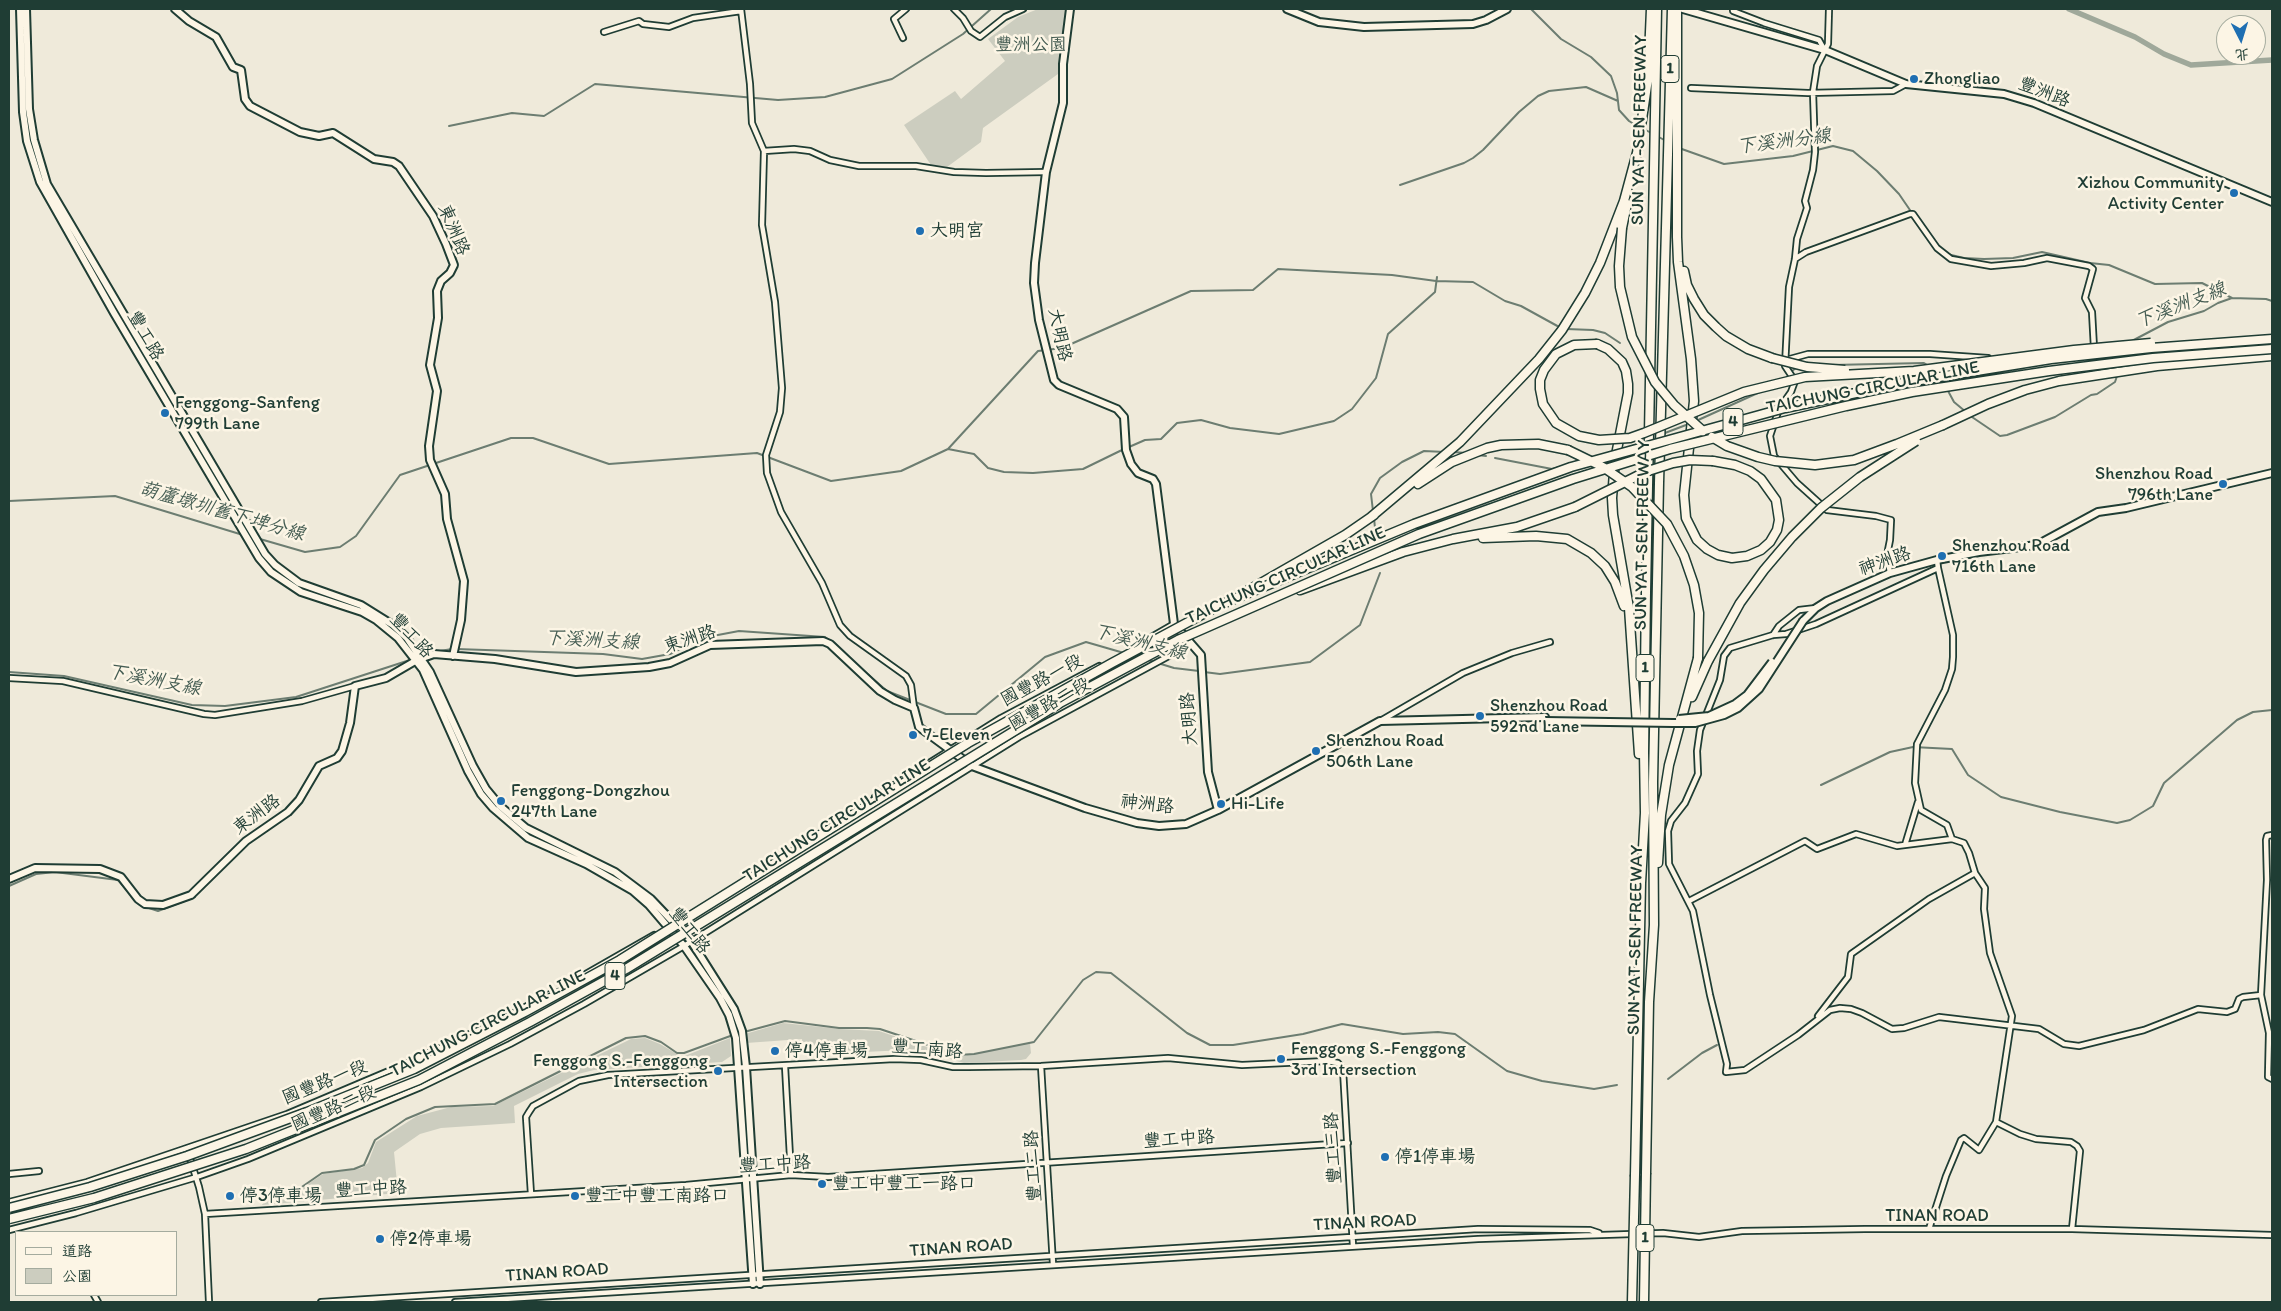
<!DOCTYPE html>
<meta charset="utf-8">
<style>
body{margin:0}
#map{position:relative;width:2281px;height:1311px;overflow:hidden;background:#efeada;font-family:Itim,"LXGW WenKai TC",sans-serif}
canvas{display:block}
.frame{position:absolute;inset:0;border:10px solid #1f3d34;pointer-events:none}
.legend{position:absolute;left:15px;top:1231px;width:162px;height:65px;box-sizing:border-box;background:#fcf5e5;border:1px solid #a4ab9e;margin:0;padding:6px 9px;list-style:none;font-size:15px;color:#1f3d34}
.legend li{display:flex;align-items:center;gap:10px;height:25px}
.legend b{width:25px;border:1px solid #a4ab9e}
.north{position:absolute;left:2216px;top:15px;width:50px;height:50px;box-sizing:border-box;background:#fcf5e5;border:1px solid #a4ab9e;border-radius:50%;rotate:175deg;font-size:14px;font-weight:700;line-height:20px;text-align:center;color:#1f3d34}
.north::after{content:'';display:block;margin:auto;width:18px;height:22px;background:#1f6fb2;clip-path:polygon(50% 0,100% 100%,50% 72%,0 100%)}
</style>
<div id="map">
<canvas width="2281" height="1311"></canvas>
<div class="frame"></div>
<ul class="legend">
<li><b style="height:6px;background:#fcf5e5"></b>道路</li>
<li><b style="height:14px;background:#cccdbf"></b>公園</li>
</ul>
<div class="north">北</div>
</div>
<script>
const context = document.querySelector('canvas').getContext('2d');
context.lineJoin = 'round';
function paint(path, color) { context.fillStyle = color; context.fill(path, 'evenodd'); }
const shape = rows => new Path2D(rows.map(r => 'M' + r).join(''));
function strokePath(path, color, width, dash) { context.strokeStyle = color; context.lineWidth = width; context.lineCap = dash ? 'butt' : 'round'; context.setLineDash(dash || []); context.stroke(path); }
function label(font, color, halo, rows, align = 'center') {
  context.font = font + ' Itim,"LXGW WenKai TC",sans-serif'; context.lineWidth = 5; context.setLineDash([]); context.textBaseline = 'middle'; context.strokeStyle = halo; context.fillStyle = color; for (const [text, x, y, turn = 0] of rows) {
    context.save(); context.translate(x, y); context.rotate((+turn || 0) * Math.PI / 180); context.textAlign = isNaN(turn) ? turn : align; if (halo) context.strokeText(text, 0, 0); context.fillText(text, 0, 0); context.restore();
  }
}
paint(shape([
 [1038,9,1068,9,1058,74,983,128,981,142,947,167,931,165,904,125,955,91,961,99,1005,61,988,39,1018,17],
 [783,1023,840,1029,879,1031,957,1057,1030,1043,1031,1053,1026,1059,1021,1060,964,1063,921,1051,905,1050,804,1055,802,1039,746,1043,745,1034],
 [645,1038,660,1044,682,1057,730,1038,731,1056,722,1062,594,1070,578,1074,514,1106,515,1123,441,1128,420,1134,394,1152,398,1193,262,1205,267,1197,293,1194,323,1174,362,1168,368,1163,376,1142,417,1116,451,1107,493,1106,631,1039]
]), '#cccdbf');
strokePath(shape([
 [1531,9,1561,39,1591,57,1611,76,1617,93,1619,110,1629,121,1637,126],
 [449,126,512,113,544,116,595,84,778,100,825,97,892,79,963,34,991,9],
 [1644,129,1653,134],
 [1657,136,1666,141],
 [1679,148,1724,164,1793,156,1833,146,1853,151,1877,171,1899,194,1912,213],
 [1400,185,1464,163,1473,158,1483,150,1519,112,1538,96,1549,91,1586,87,1618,101],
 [1947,254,1964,258,1984,259,2013,258,2042,252,2090,263,2109,265,2155,284,2202,283,2232,298],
 [1566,329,1593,330,1605,333,1620,343],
 [2128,343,2168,322,2204,311,2218,303,2232,298,2266,299,2272,301],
 [1832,365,1924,363,1929,366],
 [1788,374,1796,368],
 [1947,389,1954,402,1966,412],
 [1969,415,2000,436,2007,435,2055,417,2091,395,2097,394,2115,382,2118,373],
 [1696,421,1760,392],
 [1665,433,1686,425],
 [1129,447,1145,440,1161,439,1177,423,1201,420,1230,428,1279,434,1334,421,1352,409,1376,378,1388,334,1435,292,1437,277],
 [948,449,1038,351,1062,348,1191,291,1253,290,1278,269,1392,275,1436,281,1473,282,1505,301,1521,306,1561,328],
 [1623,449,1644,442],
 [1452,452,1467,453],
 [1477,455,1486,456],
 [1495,458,1552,469,1563,466],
 [9,501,115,496,243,535],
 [1373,511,1371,494,1380,478,1402,462,1424,451,1445,452],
 [1374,518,1376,538],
 [260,539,305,552,340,547,356,536,400,475,511,438,533,438,609,464,757,453,831,481,901,471,948,449,974,454,988,468,1004,472,1033,473,1083,469,1124,449],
 [456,649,603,654,642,659,670,654,702,638,739,631,825,637,830,641],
 [434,652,452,649],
 [850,659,887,691,946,714,976,714,1045,657,1086,642,1124,653],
 [1148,660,1174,668,1199,671],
 [9,672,64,676,192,705,225,706,296,697,413,659],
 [1204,672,1220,674,1310,662,1360,625,1380,573],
 [1821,785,1890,752,1913,747,1952,749,1968,775,2001,797,2060,812,2117,823,2130,820,2153,806,2164,783,2237,720,2253,712,2272,710],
 [9,886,36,874,55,872,118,880,131,895],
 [136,901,140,905,158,911,195,897],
 [744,1032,785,1021,839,1028,867,1028,880,1029,958,1055,974,1054,1034,1042,1083,980,1096,972,1111,973,1187,1033,1210,1045,1233,1045,1303,1034,1342,1024,1403,1034,1438,1032,1455,1034,1507,1071,1542,1081,1594,1089,1617,1085],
 [1668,1079,1702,1053,1717,1045],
 [285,1194,293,1193,322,1173,354,1169,364,1165,375,1140,406,1119,435,1107,495,1104,626,1038,645,1036,661,1042,677,1053,684,1053,733,1035]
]), '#6c7d71', 2);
strokePath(shape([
 [2069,9,2135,37,2164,54,2191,65,2272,60]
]), '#9fa89a', 5.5);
const street = shape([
 [741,9,750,84,752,123,764,151,762,225,775,302,782,388,780,412,766,455,767,473,781,512,822,583,840,625,850,636,906,676,911,685,914,708],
 [954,9,963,18,971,31,980,37,1005,17,1023,9],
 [1733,9,1733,11,1764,23,1819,40,1824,49],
 [1829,9,1828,44,1817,66,1813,92,1815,152,1813,170,1805,201,1807,208,1797,239,1795,259,1789,287,1785,366,1795,381,1791,392,1779,409,1770,436,1774,456,1797,483,1827,510,1876,516,1891,520,1890,540,1887,555,1890,573],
 [604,32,639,21,643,24,669,27,693,18,741,11],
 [903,38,894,19,906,9],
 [1691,88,1808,93,1893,91,1906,84],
 [764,151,794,149,810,151,830,160,859,166,916,166,954,172,986,173,1046,172],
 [1795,259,1806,252,1910,214,1913,214,1937,248,1951,259,1991,266,2024,263,2047,258,2089,266,2093,269,2085,298,2092,312,2094,348],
 [1786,360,1808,354,1930,354,1988,358],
 [1937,560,1938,568,1816,624,1786,634,1773,635,1730,648,1724,656,1720,680,1700,730,1697,751,1698,774,1685,803,1671,821,1668,831,1669,864,1693,911,1710,995,1727,1064,1726,1072,1745,1070,1798,1035,1830,1010,1840,1008,1851,1009,1862,1013,1892,1029,1904,1028,1939,1017,1956,1019,2039,1029,2064,1044,2079,1046,2144,1030,2198,1009,2227,1012,2235,1009,2239,999,2243,997,2261,995],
 [1938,568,1953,635,1953,657,1952,669,1945,690,1917,744,1915,783,1921,810,1947,825,1952,839],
 [1773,635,1779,626,1799,610,1816,608],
 [1141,643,1174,624],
 [9,678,63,681,204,714,215,715,302,701,355,686],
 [1382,720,1463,673,1512,653,1550,642],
 [875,797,1001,718,1099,666],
 [2272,835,2267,836,2266,840,2267,880,2261,995,2269,1033,2268,1077,2272,1079],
 [1905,845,1918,802],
 [1689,901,1805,841,1817,849,1856,834,1897,846,1952,839,1964,843,1969,853,1975,873,1985,888,1984,909,1990,953,2012,1016,1996,1122,1979,1150,1964,1138,1961,1140,1946,1176,1929,1229],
 [570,983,654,935],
 [1818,1016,1848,977,1851,954,1929,899,1975,873],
 [785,1066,791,1175],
 [1041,1066,1053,1264],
 [1996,1122,2020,1134,2036,1139,2071,1142,2077,1146,2080,1151,2072,1229],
 [189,1155,199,1187,205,1214,209,1302],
 [9,1174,39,1171],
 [531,1194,526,1117,529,1112,533,1106,579,1081,608,1075,894,1059,921,1060,953,1067,968,1067,1041,1066,1168,1058,1242,1065,1327,1061,1338,1063,1343,1069,1353,1246],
 [9,1202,87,1182,287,1114,410,1062,498,1021,550,994],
 [205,1214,686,1185,791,1175,828,1177,1348,1143],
 [9,1230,76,1213,197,1177,248,1159,421,1087,510,1044,584,1004,684,946,1019,737,1191,644],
 [94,1295,98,1302],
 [321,1302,1478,1229,1590,1230,1599,1233],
 [455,1302,1478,1239,1663,1233,1699,1237,1742,1231,1865,1229,2072,1229,2272,1235]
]);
const secondary = shape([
 [20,9,23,112,27,141,40,182,114,313,259,558,271,572,301,592,362,612,376,620,398,638,423,670,468,771,481,794,493,808,528,838,586,864,633,891,649,905,684,946,720,998,729,1015,736,1038,753,1284],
 [26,9,29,109,34,140,47,184,265,554,275,565,299,583,361,605,393,625,407,638,430,672,473,766,486,789,500,806,526,828,615,872,651,899,691,941,734,1009,742,1031,746,1067,760,1284],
 [175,9,189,21,216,37,233,67,241,70,245,99,250,106,300,132,319,136,333,133,374,159,393,162,399,166,433,216,446,244,454,265,450,273,441,281,437,291,438,318,430,365,437,391,429,446,430,460,445,494,447,519,464,581,461,620,453,656],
 [1070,9,1063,64,1063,103,1046,172,1035,263,1034,283,1039,320,1054,380,1059,385,1117,409,1124,417,1126,450,1131,464,1138,473,1153,479,1156,484,1174,624,1201,655,1208,772,1218,810],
 [1287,9,1319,22,1364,27,1473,24,1486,20,1507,9],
 [1683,9,1825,50,1906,84,2004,94,2034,103,2272,202],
 [1803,621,1816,608,1827,601,1890,573,1937,560,1979,552,2037,545,2098,512,2126,508,2272,473],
 [9,879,35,868,100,869,121,877,138,899,145,904,163,905,191,895,246,841,288,812,299,800,319,766,337,758,342,751,350,723,355,686,386,678,417,660,434,654,495,659,576,672,649,667,670,663,710,645,823,641,830,644,880,691,895,700,914,708,919,727,972,766,1085,808,1137,823,1159,826,1186,824,1218,810,1380,721,1545,717]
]);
const highway = shape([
 [1677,9,1677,237,1678,262,1691,359,1694,401,1684,495,1686,518,1697,540,1707,549,1718,555,1732,558,1747,556,1761,550,1770,542,1777,530,1779,520,1776,500,1761,479,1750,471,1735,465,1713,461],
 [1637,153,1648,79,1651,9],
 [1622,228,1627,204],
 [1684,271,1687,285,1694,299,1704,315,1716,327,1726,336,1748,349,1772,358],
 [1597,344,1608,349,1622,362,1626,371,1628,384,1628,393,1615,460,1612,498,1613,515,1629,608,1639,754],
 [1943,425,1988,404,2025,390,2059,381,2157,366,2272,356],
 [1418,484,1452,462,1487,448,1501,445,1538,444,1568,450],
 [1371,517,1460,442,1539,359,1562,330,1585,293,1600,263,1624,201,1638,149],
 [1483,538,1536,536,1567,539,1591,553,1605,566,1615,582,1624,606],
 [1300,590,1403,552,1453,539,1517,527,1575,507],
 [1247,591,1345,535,1374,515],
 [1692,697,1708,661],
 [1658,863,1661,815,1669,765,1698,658],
 [1646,1173,1649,1002,1654,925,1653,782,1659,483,1672,9],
 [1635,1175,1641,883,1645,813,1644,752,1646,592,1657,9]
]);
strokePath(street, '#1f3d34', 8);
strokePath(secondary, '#1f3d34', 10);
strokePath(highway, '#1f3d34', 11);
strokePath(street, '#fcf5e5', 4.5);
strokePath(secondary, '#fcf5e5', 6);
strokePath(highway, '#fcf5e5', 8);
const secondaryBridge = shape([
 [1679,719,1709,716,1735,704,1747,695,1772,662],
 [1545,721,1673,723,1695,723,1724,715,1738,708,1759,689,1803,621]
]);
const highwayBridge = shape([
 [1622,228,1619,266,1620,287,1632,337,1655,382,1674,405,1703,431],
 [1597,344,1574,345,1556,354,1544,370,1540,380,1540,389,1543,404,1556,423,1579,436,1599,440,1630,438,1644,433,1744,392,1805,377,1914,371,2074,350,2151,343],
 [1772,358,1807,367,1845,370],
 [1712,437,1727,446,1758,457,1775,461,1815,465,1854,460,1897,444,1943,425],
 [1568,450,1603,467,1632,487,1667,524,1684,556,1694,585,1699,613,1698,658],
 [1575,507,1645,472,1673,463,1690,460,1713,461],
 [1708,661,1740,603,1764,570,1792,537,1821,508,1860,477,1916,441],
 [9,1208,90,1187,187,1156,307,1112,414,1069,525,1012,620,960,968,743,1112,663,1220,605,1414,524,1571,467,1785,408,1908,382,2051,359,2151,348,2272,339],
 [9,1219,94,1198,246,1149,419,1080,530,1022,626,969,1060,703,1178,640,1419,534,1573,479,1670,449,1846,406,1912,392,2049,371,2153,358,2272,349],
 [1632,1302,1635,1175],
 [1644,1302,1646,1173]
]);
strokePath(secondaryBridge, '#1f3d34', 10, []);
strokePath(highwayBridge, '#1f3d34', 11, []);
strokePath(secondaryBridge, '#fcf5e5', 6);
strokePath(highwayBridge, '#fcf5e5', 8);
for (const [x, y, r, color] of [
 [1914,79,5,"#1f6fb2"],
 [2234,193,5,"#1f6fb2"],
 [920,231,5,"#1f6fb2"],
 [165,413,5,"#1f6fb2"],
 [2223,484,5,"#1f6fb2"],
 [1942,556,5,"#1f6fb2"],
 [1480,716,5,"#1f6fb2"],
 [913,735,5,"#1f6fb2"],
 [1316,751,5,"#1f6fb2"],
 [501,801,5,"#1f6fb2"],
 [1221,804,5,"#1f6fb2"],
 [775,1051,5,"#1f6fb2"],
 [1281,1059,5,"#1f6fb2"],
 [718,1071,5,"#1f6fb2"],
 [1385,1157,5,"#1f6fb2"],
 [822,1184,5,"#1f6fb2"],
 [230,1196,5,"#1f6fb2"],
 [575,1196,5,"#1f6fb2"],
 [380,1239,5,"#1f6fb2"]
]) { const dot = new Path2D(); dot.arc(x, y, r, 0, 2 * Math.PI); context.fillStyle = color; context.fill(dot); strokePath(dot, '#fcf5e5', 2); }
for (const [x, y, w] of [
 [1670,69,18],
 [1733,422,20],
 [1645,668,18],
 [615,976,20],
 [1645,1238,18]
]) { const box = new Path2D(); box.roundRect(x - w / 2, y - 13.5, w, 27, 4); context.fillStyle = '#fcf5e5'; context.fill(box); strokePath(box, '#1f3d34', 1); }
label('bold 16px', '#1f3d34', null, [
 ["1",1670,69],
 ["4",1733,422],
 ["1",1645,668],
 ["4",615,976],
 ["1",1645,1238]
]);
label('18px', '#425a50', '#fcf5e5', [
 ["豐洲公園",1031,45]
]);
label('18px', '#1f3d34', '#fcf5e5', [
 ["Zhongliao",1924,79],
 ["Xizhou Community",2224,183,"right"],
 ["Activity Center",2224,204,"right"],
 ["大明宮",930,231],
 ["Fenggong-Sanfeng",175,403],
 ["799th Lane",175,424],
 ["Shenzhou Road",2213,474,"right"],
 ["796th Lane",2213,495,"right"],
 ["Shenzhou Road",1952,546],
 ["716th Lane",1952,567],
 ["Shenzhou Road",1490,706],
 ["592nd Lane",1490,727],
 ["7-Eleven",923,735],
 ["Shenzhou Road",1326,741],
 ["506th Lane",1326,762],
 ["Fenggong-Dongzhou",511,791],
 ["247th Lane",511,812],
 ["Hi-Life",1231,804],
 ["Fenggong S.-Fenggong",1291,1049],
 ["3rd Intersection",1291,1070],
 ["停4停車場",785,1051],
 ["Fenggong S.-Fenggong",708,1061,"right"],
 ["Intersection",708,1082,"right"],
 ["停1停車場",1395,1157],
 ["豐工中豐工一路口",832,1184],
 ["停3停車場",240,1196],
 ["豐工中豐工南路口",585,1196],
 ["停2停車場",390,1239]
], 'left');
label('18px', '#1f3d34', '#fcf5e5', [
 ["豐洲路",2044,93,21],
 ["SUN YAT-SEN FREEWAY",1640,130,-89],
 ["東洲路",453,230,67],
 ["大明路",1059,335,78],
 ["豐工路",145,336,60],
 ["TAICHUNG CIRCULAR LINE",1873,388,-11],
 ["SUN YAT-SEN FREEWAY",1643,535,-89],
 ["神洲路",1885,562,-19],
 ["TAICHUNG CIRCULAR LINE",1286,576,-24],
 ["豐工路",411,636,47],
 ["東洲路",690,640,-18],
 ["國豐路一段",1042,681,-28],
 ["國豐路二段",1050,705,-29],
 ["大明路",1190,719,-94],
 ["神洲路",1147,805,7],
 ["東洲路",257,815,-37],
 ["TAICHUNG CIRCULAR LINE",837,821,-32],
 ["豐工路",689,931,52],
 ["SUN YAT-SEN FREEWAY",1636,940,-89],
 ["TAICHUNG CIRCULAR LINE",488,1024,-27],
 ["豐工南路",927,1050,5],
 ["國豐路一段",325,1083,-22],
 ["國豐路二段",334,1109,-23],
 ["豐工中路",1179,1140,-4],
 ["豐工三路",1334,1148,-93],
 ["豐工中路",775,1165,-3],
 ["豐工二路",1034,1166,-93],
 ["豐工中路",371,1190,-3],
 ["TINAN ROAD",1937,1216],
 ["TINAN ROAD",1365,1223,-3],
 ["TINAN ROAD",961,1248,-4],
 ["TINAN ROAD",557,1273,-4]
]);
label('italic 19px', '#455d53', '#fcf5e5', [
 ["下溪洲分線",1784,142,-7],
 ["下溪洲支線",2181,306,-21],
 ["葫蘆墩圳舊下埤分線",222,512,16],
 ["下溪洲支線",592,641,3],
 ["下溪洲支線",1140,643,14],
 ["下溪洲支線",154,681,11]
]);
</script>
